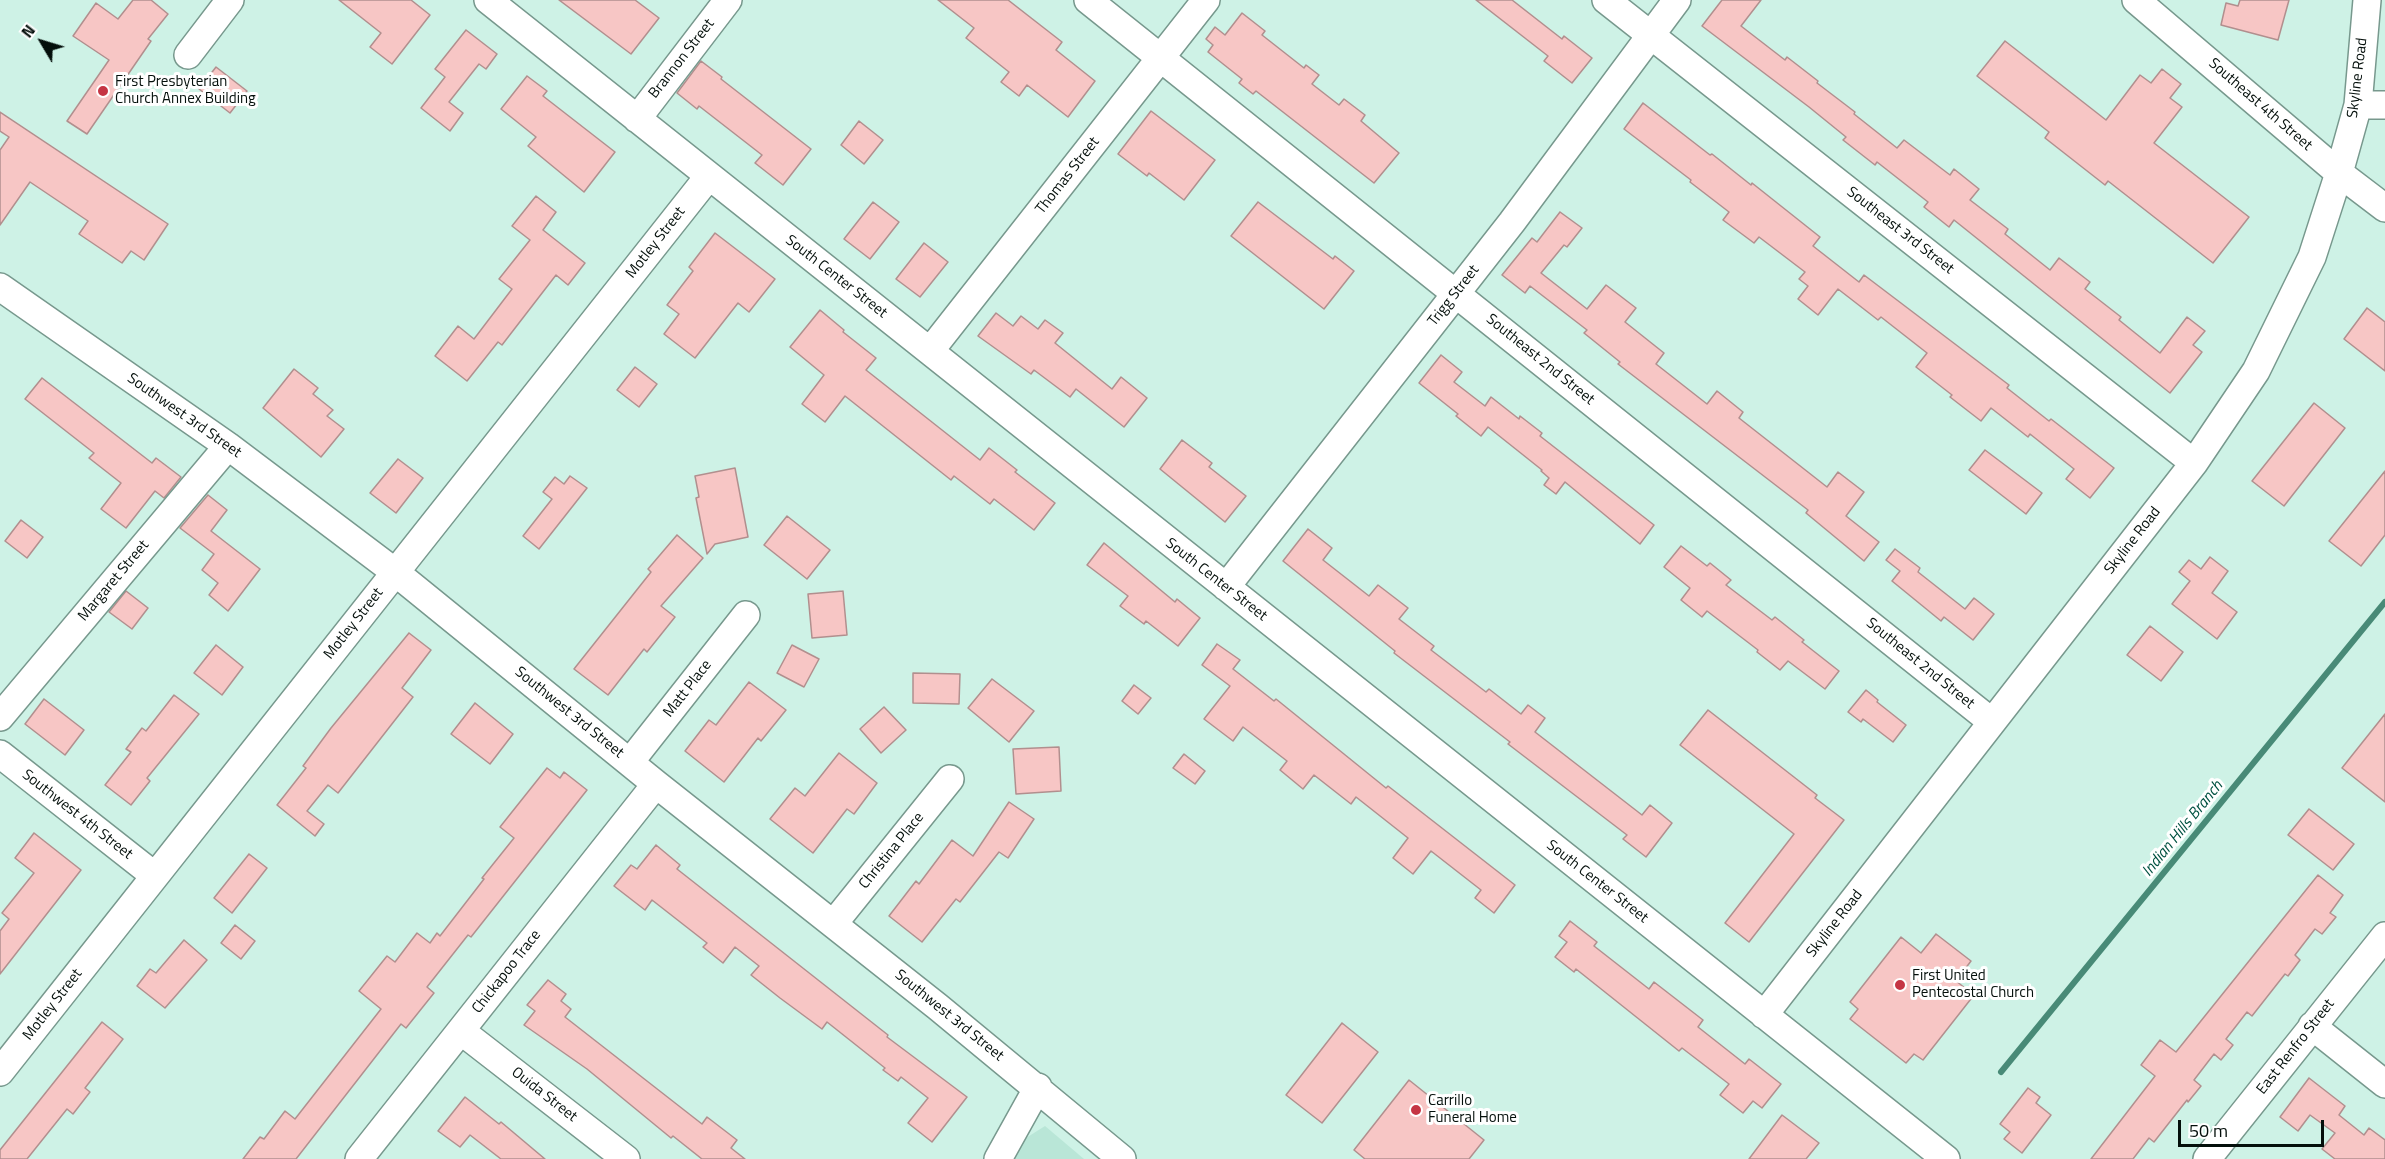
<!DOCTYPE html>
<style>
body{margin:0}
#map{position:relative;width:2385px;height:1159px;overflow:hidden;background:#cef2e6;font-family:"Titillium Web",sans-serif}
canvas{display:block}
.north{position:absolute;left:12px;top:12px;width:60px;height:60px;-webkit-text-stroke:4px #fff;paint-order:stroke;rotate:308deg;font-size:16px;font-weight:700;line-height:24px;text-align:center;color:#040f0b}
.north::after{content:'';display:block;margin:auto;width:21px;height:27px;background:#040f0b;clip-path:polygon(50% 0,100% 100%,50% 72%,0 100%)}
.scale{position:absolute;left:2178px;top:1120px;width:146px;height:27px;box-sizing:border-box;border:3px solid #040f0b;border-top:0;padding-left:8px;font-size:18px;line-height:21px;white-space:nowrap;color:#040f0b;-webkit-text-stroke:4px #fff;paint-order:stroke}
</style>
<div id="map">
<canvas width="2385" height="1159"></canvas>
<div class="north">N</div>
<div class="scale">50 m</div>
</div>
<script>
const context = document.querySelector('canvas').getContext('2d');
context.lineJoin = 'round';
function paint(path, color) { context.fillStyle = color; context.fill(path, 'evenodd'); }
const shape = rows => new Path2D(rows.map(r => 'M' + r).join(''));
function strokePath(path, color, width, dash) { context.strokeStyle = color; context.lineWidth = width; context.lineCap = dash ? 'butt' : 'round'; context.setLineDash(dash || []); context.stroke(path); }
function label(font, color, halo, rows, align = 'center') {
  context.font = font + ' "Titillium Web",sans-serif'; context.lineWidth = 6; context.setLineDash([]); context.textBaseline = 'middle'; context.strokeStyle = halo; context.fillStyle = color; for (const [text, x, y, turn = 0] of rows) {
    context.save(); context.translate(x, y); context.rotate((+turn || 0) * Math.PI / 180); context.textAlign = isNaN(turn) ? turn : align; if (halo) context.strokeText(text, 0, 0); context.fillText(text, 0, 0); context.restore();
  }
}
paint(shape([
 [1045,1126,1084,1159,1014,1159,1026,1138]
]), '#b9e6d7');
strokePath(shape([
 [2001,1072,2385,602]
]), '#488a77', 6);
const building = shape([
 [133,0,151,0,168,14,148,39,151,41,87,134,67,121,109,60,73,36,96,3,118,19,133,0],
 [339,0,411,0,430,15,392,64,370,47,381,33,339,0],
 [559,0,635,0,659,18,631,54,559,0],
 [938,0,1008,0,1062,42,1056,50,1095,81,1068,117,1027,85,1019,96,1001,82,1009,72,966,38,974,28,938,0],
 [1476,0,1512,0,1562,39,1564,36,1592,58,1572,83,1544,61,1548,56,1476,0],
 [1722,0,1761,0,1741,26,1785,60,1787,57,1818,81,1817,83,1855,112,1854,114,1897,148,1904,140,1950,175,1954,169,1979,189,1970,200,2008,229,2005,234,2050,270,2059,258,2090,282,2085,289,2121,317,2119,320,2160,353,2187,317,2205,331,2193,345,2202,352,2170,393,1954,220,1949,227,1924,207,1928,202,1877,162,1875,165,1843,140,1846,137,1809,107,1702,26,1722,0],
 [2240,0,2289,0,2278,40,2221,25,2226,3,2238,6,2240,0],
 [1242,13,1265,31,1262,35,1304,68,1306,65,1319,75,1312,84,1339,105,1344,99,1365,115,1361,121,1399,153,1374,183,1256,91,1253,94,1239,83,1242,79,1208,52,1213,45,1206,39,1215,27,1225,35,1242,13],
 [466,30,497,54,486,69,479,64,449,102,463,113,450,131,421,108,445,77,435,69,466,30],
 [2005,41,2106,120,2140,75,2151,83,2162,69,2181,84,2170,98,2182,107,2154,143,2249,217,2213,263,2108,181,2105,185,2045,138,2049,132,1977,76,2005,41],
 [701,61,722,77,721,79,811,149,783,185,755,163,762,155,699,106,697,109,677,93,701,61],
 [216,67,247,91,230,113,199,89,216,67],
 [527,76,547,91,543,96,615,152,584,192,528,146,536,137,501,109,527,76],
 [1643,103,1710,155,1712,154,1751,185,1752,183,1820,237,1813,246,1859,282,1864,275,2009,385,2007,388,2049,421,2051,419,2114,468,2090,498,2066,479,2074,469,2030,434,2028,437,1991,408,1981,421,1950,397,1952,395,1916,367,1927,353,1881,317,1878,320,1838,289,1818,315,1798,299,1808,286,1799,279,1805,272,1759,237,1754,243,1723,220,1729,212,1690,182,1691,180,1624,129,1643,103],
 [1151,111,1215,160,1184,200,1149,173,1147,176,1118,154,1151,111],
 [0,112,168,224,144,260,131,251,122,263,79,234,88,221,30,182,0,225,0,150,9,137,0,131,0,112],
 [859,121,883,140,864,164,841,145,859,121],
 [536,196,556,212,543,230,585,263,568,285,556,275,502,345,498,342,467,381,435,356,458,326,474,339,512,289,499,279,530,240,512,226,536,196],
 [873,202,899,222,870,259,844,239,873,202],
 [1258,202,1333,259,1335,256,1354,271,1324,309,1231,236,1258,202],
 [1560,212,1582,228,1567,247,1564,245,1541,273,1587,309,1606,285,1636,308,1625,322,1664,353,1656,364,1707,404,1717,391,1743,412,1739,418,1827,487,1838,472,1864,492,1846,516,1879,542,1864,561,1806,513,1808,510,1618,364,1620,362,1584,333,1587,330,1530,286,1525,293,1502,275,1532,238,1537,242,1560,212],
 [715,233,775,279,749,312,738,303,695,358,664,334,679,314,667,305,693,271,689,267,715,233],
 [924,243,948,262,920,297,896,279,924,243],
 [2367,308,2385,322,2385,371,2344,339,2367,308],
 [820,310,844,330,843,332,876,358,866,370,980,460,989,448,1017,470,1015,472,1055,503,1034,530,994,499,990,504,954,476,951,480,845,396,825,422,802,404,824,375,790,347,820,310],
 [996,313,1013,326,1021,316,1038,329,1045,320,1063,333,1055,343,1112,389,1121,377,1147,398,1124,427,1076,389,1070,397,1034,370,1031,374,978,336,996,313],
 [1441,355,1462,372,1454,382,1485,406,1491,397,1519,419,1520,416,1542,433,1540,436,1654,525,1640,544,1565,482,1556,494,1544,485,1549,478,1541,471,1542,470,1488,427,1481,436,1456,416,1458,414,1419,383,1441,355],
 [635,367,657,384,639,407,617,390,635,367],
 [294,369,318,388,313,394,333,410,327,416,344,429,321,457,263,408,294,369],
 [42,378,152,463,156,458,181,477,164,498,155,491,126,528,101,509,121,483,89,458,94,453,25,399,42,378],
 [2314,403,2345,428,2284,506,2252,481,2314,403],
 [1182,440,1212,463,1209,467,1246,496,1225,522,1160,469,1182,440],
 [1985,450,2042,493,2026,514,1969,470,1985,450],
 [398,459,423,478,396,513,370,493,398,459],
 [735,468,748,537,715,544,707,554,696,498,699,497,695,476,735,468],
 [2385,471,2385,535,2361,566,2329,541,2385,471],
 [570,476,587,488,539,549,523,536,552,499,543,492,555,477,564,484,570,476],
 [208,495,227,510,211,531,260,569,228,611,209,595,218,583,202,570,214,554,180,528,208,495],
 [787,516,830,550,807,579,764,545,787,516],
 [21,520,43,537,27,558,5,541,21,520],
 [1308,529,1332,548,1323,560,1369,596,1378,585,1408,608,1399,619,1434,646,1431,650,1486,692,1489,689,1521,714,1528,705,1545,718,1535,732,1642,815,1650,805,1672,823,1646,857,1623,839,1627,835,1508,744,1510,742,1394,653,1395,651,1283,561,1308,529],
 [677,535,703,558,661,606,675,617,647,652,644,649,608,695,574,669,651,572,648,569,677,535],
 [1104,543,1175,602,1177,599,1200,618,1178,646,1146,621,1144,624,1120,606,1128,596,1087,565,1104,543],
 [1681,546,1707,566,1710,563,1731,580,1726,585,1772,620,1775,617,1804,640,1802,642,1839,671,1825,689,1788,661,1780,670,1757,652,1758,650,1707,611,1702,617,1681,600,1690,588,1664,567,1681,546],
 [1895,549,1920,568,1918,572,1965,609,1974,598,1994,614,1973,640,1944,617,1941,621,1892,581,1900,571,1886,560,1895,549],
 [2210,557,2228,571,2212,593,2237,612,2217,639,2172,604,2190,581,2179,572,2189,560,2201,569,2210,557],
 [126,591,148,608,132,629,109,612,126,591],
 [843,591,847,635,812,638,808,594,843,591],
 [2150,626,2183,652,2161,681,2127,655,2150,626],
 [409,633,431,650,402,688,413,697,338,793,328,785,307,811,324,824,315,836,277,805,306,768,303,766,331,728,409,633],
 [1217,644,1240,660,1233,669,1274,701,1276,699,1386,788,1388,786,1515,885,1494,913,1475,898,1481,890,1431,851,1413,874,1393,858,1408,838,1356,797,1351,804,1314,775,1303,789,1280,770,1287,761,1243,727,1233,741,1204,719,1230,686,1202,665,1217,644],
 [216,645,243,667,222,695,194,673,216,645],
 [792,645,819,659,804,687,777,673,792,645],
 [913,673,960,674,959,704,913,703,913,673],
 [992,679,1034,711,1009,742,968,708,992,679],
 [749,682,786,710,761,741,758,738,724,782,685,751,709,720,716,725,749,682],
 [1134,685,1151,698,1138,714,1122,701,1134,685],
 [1866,690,1878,700,1877,702,1906,725,1893,742,1863,719,1861,722,1848,712,1866,690],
 [174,695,199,714,147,778,150,781,131,805,105,785,131,752,126,749,142,728,146,731,174,695],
 [44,699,84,730,65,755,25,724,44,699],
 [475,703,513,734,490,764,451,734,475,703],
 [884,707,906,730,881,753,860,729,884,707],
 [1708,710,1817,795,1815,798,1844,820,1749,942,1725,923,1794,834,1680,745,1708,710],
 [2385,714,2385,802,2342,768,2385,714],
 [1059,747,1061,791,1016,794,1013,749,1059,747],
 [839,753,877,783,854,814,847,809,813,853,770,819,795,788,805,796,839,753],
 [1184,754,1205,771,1195,784,1173,768,1184,754],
 [547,768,560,778,564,772,587,790,471,937,468,935,427,987,434,993,406,1028,401,1024,296,1159,243,1159,260,1137,264,1139,285,1111,295,1119,381,1009,359,991,387,956,395,962,417,933,430,943,437,933,440,936,484,879,482,878,514,838,500,827,547,768],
 [1009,802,1034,819,1008,858,999,852,960,902,956,899,922,942,889,916,916,881,919,884,952,840,973,856,1009,802],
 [2309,809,2354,844,2333,870,2288,835,2309,809],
 [34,833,81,870,0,974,0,931,9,919,2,913,34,873,15,858,34,833],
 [656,845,680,865,677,869,888,1035,887,1037,967,1097,932,1142,908,1123,928,1098,901,1077,898,1081,883,1070,885,1068,827,1022,822,1029,780,998,751,975,759,966,735,947,723,963,703,947,707,943,652,900,645,910,614,886,631,865,637,869,656,845],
 [249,854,267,868,232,913,214,898,249,854],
 [2318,875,2343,895,2330,913,2336,917,2322,934,2315,929,2295,955,2300,960,2288,976,2285,974,2252,1016,2247,1012,2226,1039,2233,1045,2221,1060,2214,1054,2194,1080,2201,1086,2188,1102,2187,1100,2154,1142,2149,1138,2133,1159,2091,1159,2155,1076,2141,1065,2160,1040,2176,1052,2318,875],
 [1570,921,1597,942,1594,946,1649,989,1654,982,1703,1020,1698,1027,1745,1064,1749,1059,1781,1084,1762,1108,1753,1101,1743,1113,1720,1095,1729,1084,1682,1048,1679,1051,1576,969,1574,972,1555,957,1567,942,1559,936,1570,921],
 [235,925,255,941,241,959,221,943,235,925],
 [1936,934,1971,961,1956,981,1974,995,1923,1060,1914,1054,1906,1063,1850,1019,1858,1009,1850,1002,1901,937,1921,953,1936,934],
 [184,940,207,960,165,1008,137,986,150,969,156,973,184,940],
 [548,980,566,994,561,1001,571,1009,565,1017,702,1124,707,1117,737,1140,731,1148,745,1159,702,1159,673,1136,671,1138,587,1069,524,1025,535,1011,527,1005,548,980],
 [102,1022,123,1039,85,1088,90,1092,73,1114,67,1109,27,1159,0,1159,0,1150,102,1022],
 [1342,1023,1378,1052,1322,1123,1286,1095,1342,1023],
 [2309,1078,2345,1106,2339,1115,2364,1135,2369,1128,2385,1140,2385,1159,2335,1159,2322,1149,2335,1133,2310,1115,2298,1131,2280,1117,2309,1078],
 [1409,1080,1484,1140,1469,1159,1365,1159,1354,1150,1409,1080],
 [2028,1088,2040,1097,2036,1103,2051,1115,2022,1153,2004,1139,2010,1132,2000,1124,2028,1088],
 [465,1097,499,1124,501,1122,545,1159,501,1159,470,1135,460,1147,438,1131,465,1097],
 [1782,1115,1819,1143,1806,1159,1749,1159,1782,1115]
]);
paint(building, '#f7c6c5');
strokePath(building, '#b18f8e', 1.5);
const minor = shape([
 [488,0,1946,1159],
 [1088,0,1992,722],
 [1606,0,2194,463],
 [2136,0,2339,173,2385,208],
 [188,55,230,0],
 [2358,105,2385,105],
 [637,119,728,0],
 [0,287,228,446,395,572,656,784,938,1007,1122,1159],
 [930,351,1206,0],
 [1226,587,1512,222,1677,0],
 [0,717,228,446],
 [0,754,155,876],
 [630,762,746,615],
 [834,923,950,779],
 [1764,1015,2194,463,2256,371,2312,257,2339,173,2358,105,2367,0],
 [2312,1026,2385,1084],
 [461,1031,626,1159],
 [0,1072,709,176],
 [359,1159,656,784],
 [998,1159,1038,1087],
 [2207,1159,2385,936]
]);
strokePath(minor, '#77988d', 30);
strokePath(minor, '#fff', 27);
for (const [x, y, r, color] of [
 [103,91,6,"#c53544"],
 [1900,985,6,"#c53544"],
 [1416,1110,6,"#c53544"]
]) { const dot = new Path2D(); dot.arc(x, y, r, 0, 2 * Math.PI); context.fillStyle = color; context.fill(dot); strokePath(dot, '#fff', 2); }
label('15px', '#040f0b', '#fff', [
 ["Brannon Street",682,59,-52],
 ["Skyline Road",2358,78,-83],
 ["Southeast 4th Street",2260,105,41],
 ["Thomas Street",1068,176,-52],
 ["Southeast 3rd Street",1900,231,38],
 ["Motley Street",656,243,-52],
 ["South Center Street",836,277,38],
 ["Trigg Street",1454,296,-52],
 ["Southeast 2nd Street",1540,360,39],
 ["Southwest 3rd Street",184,416,35],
 ["Skyline Road",2133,541,-52],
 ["South Center Street",1216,580,38],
 ["Margaret Street",114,581,-50],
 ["Motley Street",354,624,-52],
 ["Southeast 2nd Street",1920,664,39],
 ["Matt Place",688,689,-52],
 ["Southwest 3rd Street",569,713,39],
 ["Southwest 4th Street",77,815,38],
 ["Christina Place",892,851,-51],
 ["South Center Street",1597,882,38],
 ["Skyline Road",1835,924,-52],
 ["Chickapoo Trace",507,972,-52],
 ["Motley Street",53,1005,-52],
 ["Southwest 3rd Street",949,1016,39],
 ["East Renfro Street",2296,1047,-52],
 ["Ouida Street",544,1095,38]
]);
label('15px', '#040f0b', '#fff', [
 ["First Presbyterian",115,82],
 ["Church Annex Building",115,99],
 ["First United",1912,976],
 ["Pentecostal Church",1912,993],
 ["Carrillo",1428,1101],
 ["Funeral Home",1428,1118]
], 'left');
label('italic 16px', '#015241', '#fff', [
 ["Indian Hills Branch",2183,829,-51]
]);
</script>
